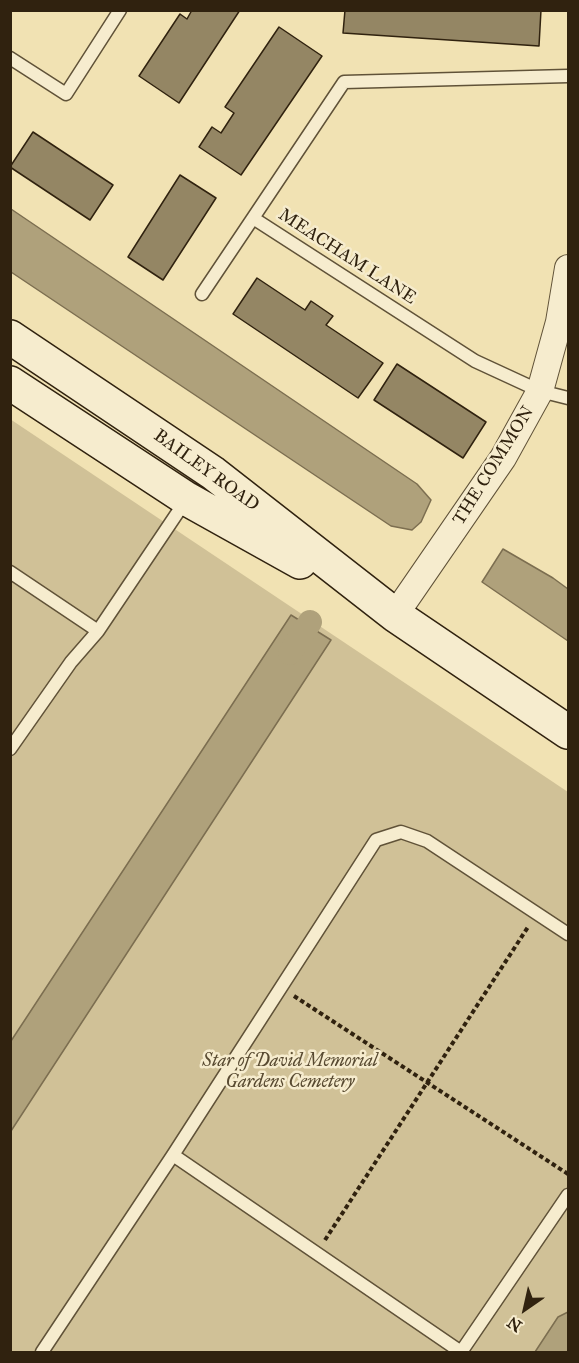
<!DOCTYPE html>
<style>
body{margin:0}
#map{position:relative;width:579px;height:1363px;overflow:hidden;background:#f1e2b3;font-family:"IM FELL Great Primer",serif}
canvas{display:block}
.frame{position:absolute;inset:0;border:12px solid #30220f;pointer-events:none}
.north{position:absolute;left:495px;top:1279px;width:60px;height:60px;-webkit-text-stroke:4px #f6ecce;paint-order:stroke;rotate:214deg;font-size:16px;font-weight:700;line-height:24px;text-align:center;color:#30220f}
.north::after{content:'';display:block;margin:auto;width:21px;height:27px;background:#30220f;clip-path:polygon(50% 0,100% 100%,50% 72%,0 100%)}
</style>
<div id="map">
<canvas width="579" height="1363"></canvas>
<div class="frame"></div>
<div class="north">N</div>
</div>
<script>
const context = document.querySelector('canvas').getContext('2d');
context.lineJoin = 'round';
function paint(path, color) { context.fillStyle = color; context.fill(path, 'evenodd'); }
const shape = rows => new Path2D(rows.map(r => 'M' + r).join(''));
function strokePath(path, color, width, dash) { context.strokeStyle = color; context.lineWidth = width; context.lineCap = dash ? 'butt' : 'round'; context.setLineDash(dash || []); context.stroke(path); }
function label(font, color, halo, rows, align = 'center') {
  context.font = font + ' "IM FELL Great Primer",serif'; context.lineWidth = 5; context.setLineDash([]); context.textBaseline = 'middle'; context.strokeStyle = halo; context.fillStyle = color; for (const [text, x, y, turn = 0] of rows) {
    context.save(); context.translate(x, y); context.rotate((+turn || 0) * Math.PI / 180); context.textAlign = isNaN(turn) ? turn : align; if (halo) context.strokeText(text, 0, 0); context.fillText(text, 0, 0); context.restore();
  }
}
paint(shape([
 [10,419,568,792,568,1352,11,1352]
]), '#d0c197');
const water = shape([
 [11,209,417,484,431,500,421,522,412,530,391,526,11,272,11,209],
 [503,549,553,578,568,589,568,641,482,582,503,549],
 [291,615,331,640,11,1131,11,1041,291,615],
 [568,1312,568,1352,535,1352,558,1317,568,1312]
]);
paint(water, '#afa17b');
strokePath(water, '#7c6e50', 1.5);
strokePath(shape([
 [290,653,310,622]
]), '#afa17b', 24);
const building = shape([
 [192,10,240,10,179,103,139,76,180,14,187,19,192,10],
 [345,10,541,10,539,46,343,33,345,10],
 [279,27,322,56,241,175,199,147,212,127,221,133,234,113,225,107,279,27],
 [33,132,113,185,90,220,10,167,33,132],
 [180,175,216,198,163,280,128,257,180,175],
 [257,278,305,310,311,301,333,316,326,325,383,363,358,398,233,314,257,278],
 [397,364,486,422,463,458,374,400,397,364]
]);
paint(building, '#948664');
strokePath(building, '#30220f', 1.5);
const lane = shape([
 [10,58,66,94,120,10],
 [568,76,344,82,253,218,475,361,540,391,568,398],
 [202,294,253,218],
 [10,572,98,631],
 [10,749,71,662,98,631,186,500],
 [173,1155,461,1352],
 [42,1352,173,1155,376,840,401,832,427,841,568,934],
 [461,1352,568,1195]
]);
const street = shape([
 [395,615,503,458,540,391,559,322,568,268]
]);
const secondary = shape([
 [10,337,213,473,395,615,568,732],
 [10,383,187,499,300,562]
]);
strokePath(lane, '#605238', 15);
strokePath(street, '#605238', 28);
strokePath(secondary, '#30220f', 36);
strokePath(shape([
 [294,996,568,1174],
 [325,1240,528,927]
]), '#30220f', 4, [4.5, 3]);
strokePath(lane, '#f6ecce', 12);
strokePath(street, '#f6ecce', 26);
strokePath(secondary, '#f6ecce', 33);
label('18px', '#30220f', '#f6ecce', [
 ["MEACHAM LANE",347,257,33],
 ["THE COMMON",494,466,-58],
 ["BAILEY ROAD",206,471,36]
]);
label('italic 18px', '#584a31', '#f6ecce', [
 ["Star of David Memorial",290,1062],
 ["Gardens Cemetery",290,1083]
]);
</script>
